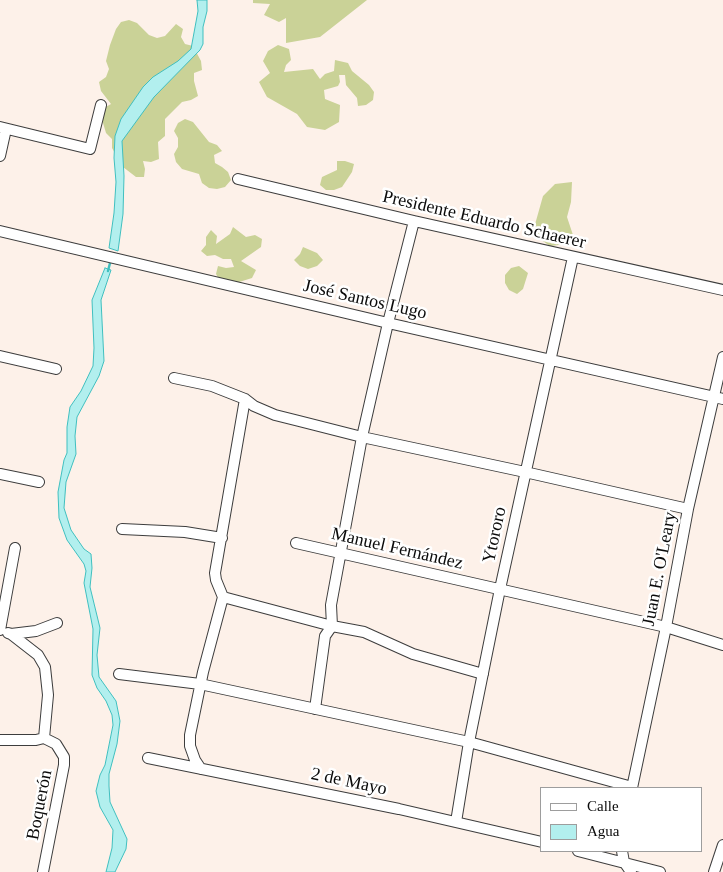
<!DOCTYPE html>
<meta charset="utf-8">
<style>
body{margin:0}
#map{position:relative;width:723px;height:872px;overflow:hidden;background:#fdf1e9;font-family:"Times New Roman",serif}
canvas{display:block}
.legend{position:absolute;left:540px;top:787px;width:162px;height:65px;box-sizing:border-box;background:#fff;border:1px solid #9d9d9d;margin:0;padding:6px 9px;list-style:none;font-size:15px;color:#0a0a0a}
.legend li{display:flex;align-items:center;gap:10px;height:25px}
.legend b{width:25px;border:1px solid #9d9d9d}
</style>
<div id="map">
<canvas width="723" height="872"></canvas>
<ul class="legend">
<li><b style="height:6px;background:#fff"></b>Calle</li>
<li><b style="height:14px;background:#b2efee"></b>Agua</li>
</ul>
</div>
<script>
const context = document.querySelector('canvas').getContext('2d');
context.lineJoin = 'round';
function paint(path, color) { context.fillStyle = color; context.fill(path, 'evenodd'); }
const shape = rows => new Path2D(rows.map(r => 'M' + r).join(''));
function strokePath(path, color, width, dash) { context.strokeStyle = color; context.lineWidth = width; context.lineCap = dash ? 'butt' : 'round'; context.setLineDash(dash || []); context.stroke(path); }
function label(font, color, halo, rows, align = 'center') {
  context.font = font + ' "Times New Roman",serif'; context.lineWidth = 5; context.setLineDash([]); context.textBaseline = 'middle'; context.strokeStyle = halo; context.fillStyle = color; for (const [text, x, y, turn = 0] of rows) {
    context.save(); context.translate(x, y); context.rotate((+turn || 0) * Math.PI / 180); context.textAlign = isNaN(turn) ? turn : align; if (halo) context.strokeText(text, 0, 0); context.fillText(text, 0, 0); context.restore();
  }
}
paint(shape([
 [253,0,367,0,320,37,286,43,286,18,279,22,264,15,270,4,253,3],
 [129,20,137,23,149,35,157,38,165,36,176,24,183,29,181,37,185,44,193,46,201,61,202,70,194,73,194,81,198,96,191,100,182,102,165,119,165,136,158,142,159,159,151,162,143,161,145,169,144,177,136,177,123,167,112,148,112,139,106,133,101,116,104,108,111,104,101,91,99,82,106,77,109,69,106,61,110,45,116,29,121,22],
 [278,45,289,49,291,60,286,65,284,72,313,69,320,79,325,74,334,71,335,60,348,63,352,71,369,85,374,92,373,100,366,105,358,106,357,98,346,85,345,75,339,75,340,82,338,86,324,90,325,99,340,105,339,122,325,130,307,127,297,114,267,97,259,82,270,73,263,61,268,51],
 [185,119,193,122,209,142,217,145,222,151,214,155,215,163,222,167,228,172,231,180,225,187,217,189,209,188,202,183,199,174,182,169,176,162,174,154,178,147,178,138,174,131,178,123],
 [337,161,345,161,354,164,352,172,342,187,334,190,326,190,320,185,322,177,337,170],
 [572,182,571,202,567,217,573,235,567,244,550,246,537,237,534,228,543,196,555,184],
 [233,227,246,237,255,235,262,239,261,247,241,261,256,270,252,278,236,283,220,281,216,274,218,266,226,268,234,267,231,259,223,259,215,255,207,256,201,251,206,245,206,237,211,230,217,236,216,244,230,234],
 [303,247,317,253,323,260,317,266,308,269,300,266,294,260,300,254],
 [519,266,528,273,523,289,517,294,509,290,505,283,505,275,511,268]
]), '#cad297');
const water = shape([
 [197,0,207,0,207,11,203,27,203,44,200,50,154,97,122,141,124,176,123,214,118,251,109,248,114,213,116,182,114,158,115,136,121,119,143,87,153,77,178,61,191,49,198,11,197,0],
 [105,268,111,270,101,300,104,361,99,376,77,417,75,436,76,454,66,482,64,508,71,530,84,549,91,554,92,568,90,587,100,628,97,655,99,677,116,701,120,721,117,744,109,774,109,786,110,802,127,839,126,849,115,872,106,872,112,848,113,830,100,807,96,791,100,775,105,765,113,725,112,715,106,701,97,688,92,675,93,629,84,583,86,571,84,564,67,540,59,518,58,492,64,460,67,453,67,427,70,407,81,391,93,366,94,348,92,300,105,268]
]);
paint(water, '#b2efee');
strokePath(water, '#40bfbf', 1);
strokePath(shape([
 [108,271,111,259]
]), '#40bfbf', 2.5);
const street = shape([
 [0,127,90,149,101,105],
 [0,156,6,129],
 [238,179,414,221,723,290],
 [0,231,388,323,723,399],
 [0,356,56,369],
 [174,378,212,386,245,399,254,406,275,415,299,421,362,437,525,472,688,509],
 [0,474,39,482],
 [122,529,185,532,222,538],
 [296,543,666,627,723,645],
 [223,597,332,626,364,632,413,654,483,674],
 [0,630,15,548],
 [8,633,11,634,36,631,57,623],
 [11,634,38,655,45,667,48,695,44,738],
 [119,674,200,684,469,742,632,787],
 [315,709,325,636,332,626,331,605,362,437,388,323,414,221],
 [0,740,36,740,44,738,56,744,64,757,64,765,43,872],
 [148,758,399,809,542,842],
 [201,769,195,760,190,746,190,735,203,672,223,597,216,580,215,573,245,399],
 [632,788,666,627,688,509,723,357],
 [456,822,469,742,500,589,573,257],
 [578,851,660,872],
 [622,851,624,862,631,872],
 [714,872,723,845]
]);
strokePath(street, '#3d3d3d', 12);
strokePath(street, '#fff', 10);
label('18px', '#0a0a0a', '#fff', [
 ["Presidente Eduardo Schaerer",484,220,13],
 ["José Santos Lugo",365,300,13],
 ["Ytororo",495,535,-78],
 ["Manuel Fernández",397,549,13],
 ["Juan E. O'Leary",660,569,-79],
 ["2 de Mayo",349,782,12],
 ["Boquerón",40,805,-79]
]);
</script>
